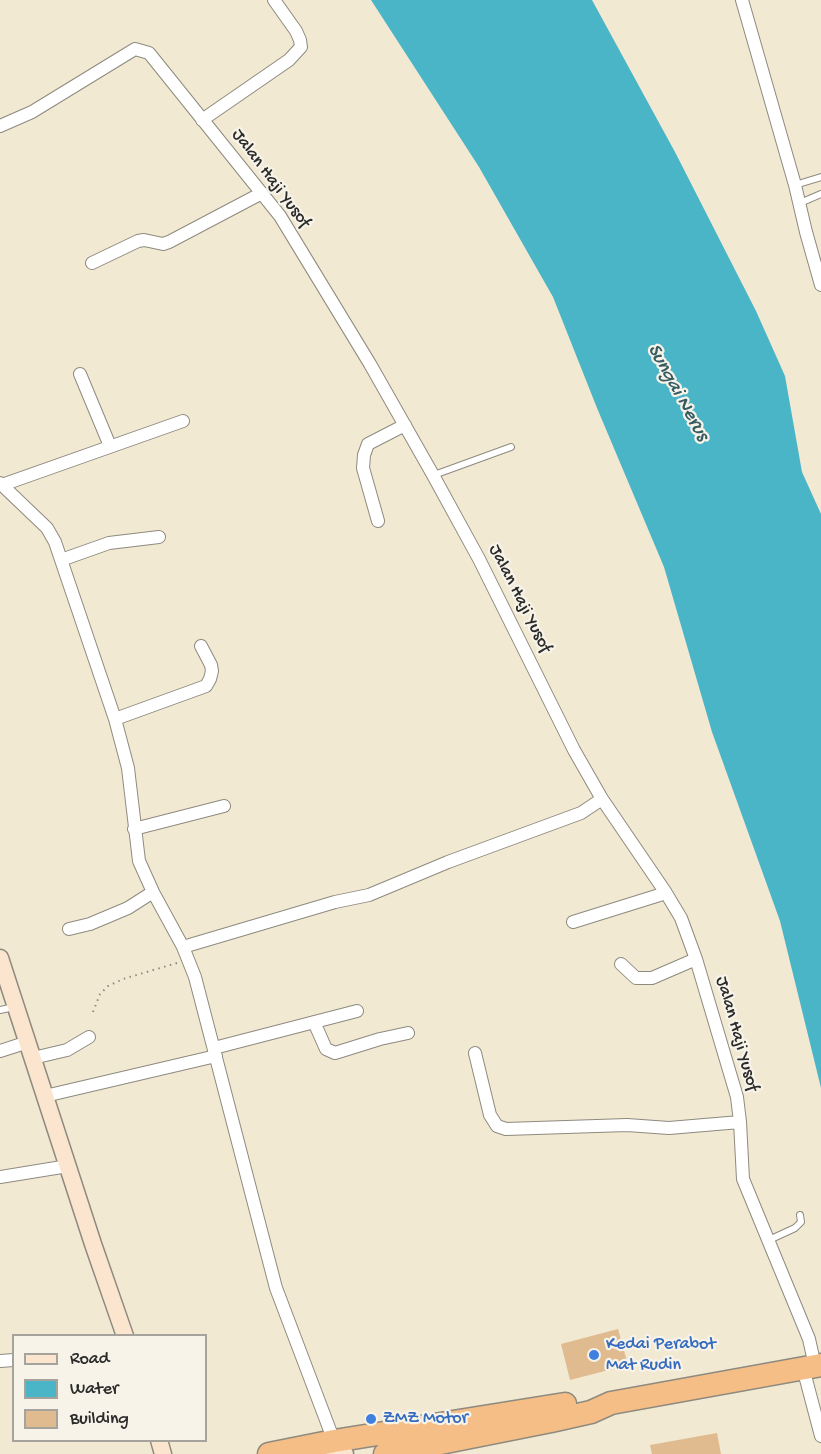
<!DOCTYPE html>
<style>
body{margin:0}
#map{position:relative;width:821px;height:1454px;overflow:hidden;background:#f2e9d3;font-family:"Gochi Hand",sans-serif}
canvas{display:block}
.legend{position:absolute;left:12px;top:1334px;width:195px;height:108px;box-sizing:border-box;background:#f7f3e8;border:2px solid #a5a39c;margin:0;padding:8px 10px;list-style:none;font-size:18px;color:#2b2b2b}
.legend li{display:flex;align-items:center;gap:12px;height:30px}
.legend b{width:30px;border:2px solid #a5a39c}
</style>
<div id="map">
<canvas width="821" height="1454"></canvas>
<ul class="legend">
<li><b style="height:8px;background:#fbe5cf"></b>Road</li>
<li><b style="height:16px;background:#4bb5c8"></b>Water</li>
<li><b style="height:16px;background:#e0bb8f"></b>Building</li>
</ul>
</div>
<script>
const context = document.querySelector('canvas').getContext('2d');
context.lineJoin = 'round';
function paint(path, color) { context.fillStyle = color; context.fill(path, 'evenodd'); }
const shape = rows => new Path2D(rows.map(r => 'M' + r).join(''));
function strokePath(path, color, width, dash) { context.strokeStyle = color; context.lineWidth = width; context.lineCap = dash ? 'butt' : 'round'; context.setLineDash(dash || []); context.stroke(path); }
function label(font, color, halo, rows, align = 'center') {
  context.font = font + ' "Gochi Hand",sans-serif'; context.lineWidth = 4.5; context.setLineDash([]); context.textBaseline = 'middle'; context.strokeStyle = halo; context.fillStyle = color; for (const [text, x, y, turn = 0] of rows) {
    context.save(); context.translate(x, y); context.rotate((+turn || 0) * Math.PI / 180); context.textAlign = isNaN(turn) ? turn : align; if (halo) context.strokeText(text, 0, 0); context.fillText(text, 0, 0); context.restore();
  }
}
paint(shape([
 [371,0,592,0,675,152,756,311,785,376,802,472,821,514,821,1088,780,921,712,732,664,567,597,408,553,297,479,167]
]), '#4bb5c8');
paint(shape([
 [618,1329,628,1365,570,1380,561,1344],
 [717,1433,721,1454,652,1454,650,1445]
]), '#e0bb8f');
const lane = shape([
 [795,185,821,177],
 [800,203,821,194],
 [434,475,511,447],
 [0,1010,14,1007],
 [769,1240,795,1228,801,1222,800,1215]
]);
const street = shape([
 [742,0,795,185,806,232,821,285],
 [202,120,289,60,301,47,300,40,296,31,274,0],
 [0,126,32,112,135,49,149,53,280,216,370,364,433,475,479,559,574,750,602,799,666,893,681,918,696,959,737,1097,740,1122,743,1179,809,1339,815,1366],
 [92,263,138,241,144,240,163,244,169,242,262,193],
 [80,374,110,446],
 [0,483,47,528,55,542,115,719,128,768,139,861,153,892,183,947,195,977,276,1288,334,1441],
 [2,485,183,421],
 [378,521,363,468,364,455,368,444,405,425],
 [61,560,109,543,159,537],
 [115,719,206,686,210,679,212,671,211,665,201,646],
 [134,829,224,806],
 [573,922,666,893],
 [69,929,90,924,128,908,153,892],
 [183,947,335,902,369,895,448,862,581,813,602,799],
 [621,964,636,978,652,978,696,959],
 [314,1022,326,1049,335,1053,380,1039,408,1033],
 [214,1048,357,1011],
 [0,1051,28,1042],
 [475,1053,490,1115,497,1126,506,1129,627,1125,669,1128,740,1122],
 [33,1058,67,1050,89,1037],
 [45,1096,216,1056],
 [0,1177,68,1166],
 [0,1361,14,1360],
 [803,1368,821,1436]
]);
const secondary = shape([
 [0,958,93,1244,125,1336],
 [159,1440,163,1454],
 [330,1454,334,1441,345,1454]
]);
const highway = shape([
 [269,1454,334,1441,565,1404],
 [385,1454,551,1421,591,1412,611,1403,821,1365]
]);
strokePath(lane, '#8e8a7f', 8);
strokePath(street, '#8e8a7f', 14);
strokePath(secondary, '#8e8a7f', 19);
strokePath(highway, '#8e8a7f', 25);
strokePath(shape([
 [93,1012,100,994,108,986,123,979,177,963]
]), '#8e8a7f', 2, [1.5, 4.5]);
strokePath(lane, '#fff', 6);
strokePath(street, '#fff', 12);
strokePath(secondary, '#fbe5cf', 16);
strokePath(highway, '#f6be87', 22);
for (const [x, y, r, color] of [
 [594,1355,6,"#3f7fe0"],
 [371,1419,6,"#3f7fe0"]
]) { const dot = new Path2D(); dot.arc(x, y, r, 0, 2 * Math.PI); context.fillStyle = color; context.fill(dot); strokePath(dot, '#f7f3e8', 2); }
label('18px', '#2b2b2b', '#f7f3e8', [
 ["Jalan Haji Yusof",270,179,53],
 ["Jalan Haji Yusof",519,599,63],
 ["Jalan Haji Yusof",736,1034,74]
]);
label('18px', '#366cbe', '#f7f3e8', [
 ["Kedai Perabot",606,1345],
 ["Mat Rudin",606,1366],
 ["ZMZ Motor",383,1419]
], 'left');
label('italic 20px', '#365b62', '#f7f3e8', [
 ["Sungai Nerus",677,393,61]
]);
</script>
